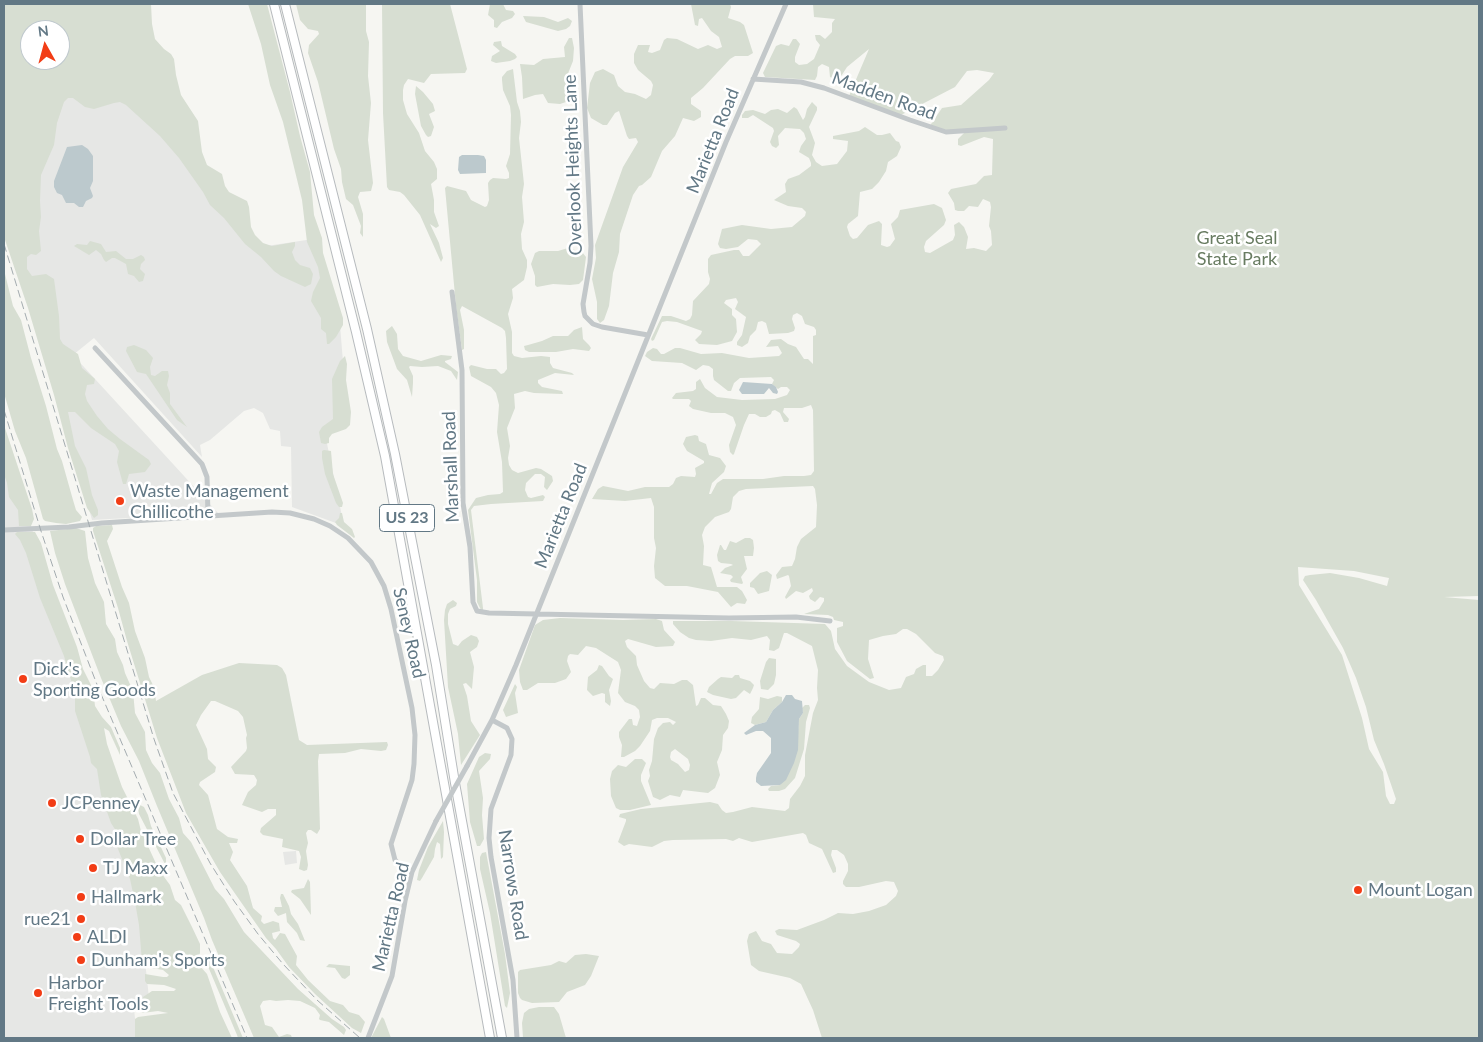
<!DOCTYPE html>
<style>
body{margin:0}
#map{position:relative;width:1483px;height:1042px;overflow:hidden;background:#f6f6f2;font-family:Lato,sans-serif}
canvas{display:block}
.frame{position:absolute;inset:0;border:5px solid #627885;pointer-events:none}
.north{position:absolute;left:20px;top:20px;width:50px;height:50px;box-sizing:border-box;background:#fff;border:1px solid #c0c9ce;border-radius:50%;rotate:353deg;font-size:14px;font-weight:700;line-height:20px;text-align:center;color:#627885}
.north::after{content:'';display:block;margin:auto;width:18px;height:22px;background:#f23d16;clip-path:polygon(50% 0,100% 100%,50% 72%,0 100%)}
</style>
<div id="map">
<canvas width="1483" height="1042"></canvas>
<div class="frame"></div>
<div class="north">N</div>
</div>
<script>
const context = document.querySelector('canvas').getContext('2d');
context.lineJoin = 'round';
function paint(path, color) { context.fillStyle = color; context.fill(path, 'evenodd'); }
const shape = rows => new Path2D(rows.map(r => 'M' + r).join(''));
function strokePath(path, color, width, dash) { context.strokeStyle = color; context.lineWidth = width; context.lineCap = dash ? 'butt' : 'round'; context.setLineDash(dash || []); context.stroke(path); }
function label(font, color, halo, rows, align = 'center') {
  context.font = font + ' Lato,sans-serif'; context.lineWidth = 5; context.setLineDash([]); context.textBaseline = 'middle'; context.strokeStyle = halo; context.fillStyle = color; for (const [text, x, y, turn = 0] of rows) {
    context.save(); context.translate(x, y); context.rotate((+turn || 0) * Math.PI / 180); context.textAlign = isNaN(turn) ? turn : align; if (halo) context.strokeText(text, 0, 0); context.fillText(text, 0, 0); context.restore();
  }
}
paint(shape([
 [57,96,140,97,260,247,313,239,339,313,348,423,324,429,344,526,292,507,291,447,281,446,280,431,270,429,263,413,254,408,244,411,210,440,200,445,202,457,94,338,73,355,218,513,92,520,32,299,21,251],
 [4,439,104,760,140,915,150,1007,134,1009,137,1038,4,1038],
 [296,851,297,863,285,865,283,852]
]), '#e6e7e5');
paint(shape([
 [4,4,151,4,152,24,155,39,164,49,171,54,174,59,176,75,181,95,198,121,202,152,207,165,222,174,225,186,229,192,247,201,249,207,251,227,255,235,263,243,272,246,295,242,295,246,292,252,295,260,300,265,310,268,313,274,311,284,305,287,281,276,274,271,261,257,245,244,224,218,210,205,203,192,179,158,160,136,126,105,120,102,114,103,94,109,85,107,73,98,68,98,64,102,57,123,54,145,41,175,40,201,41,217,39,231,41,251,36,255,31,254,27,257,27,269,32,276,46,274,54,279,59,316,60,339,63,344,78,354,82,368,95,379,94,384,87,385,85,394,87,401,97,416,108,429,120,439,149,460,151,464,145,472,129,474,126,484,123,484,117,462,119,451,115,444,91,428,75,412,68,412,75,446,86,468,92,495,98,510,98,515,94,518,87,508,68,448,54,395,28,308,4,237],
 [30,30,60,30,60,60,30,60],
 [248,4,267,4,290,92,300,136,310,172,314,215,322,238,323,253,343,318,343,325,336,337,329,344,327,344,326,333,321,329,321,318,311,301,313,292,320,278,318,267,307,242,302,200,283,122,270,85,261,44],
 [296,4,366,4,366,31,369,42,368,76,371,103,368,140,373,183,371,191,360,192,358,197,363,214,363,237,360,233,361,226,353,205,346,199,342,182,341,169,334,149,318,82,308,53,309,45,319,34,318,31,308,29,300,20],
 [382,4,450,4,467,69,465,73,431,74,424,83,408,79,404,85,403,90,403,100,407,114,419,133,425,151,434,162,437,169,437,179,431,184,434,200,434,212,439,226,436,228,430,224,439,243,443,258,441,262,420,215,404,195,400,192,389,190,387,187,383,113],
 [490,4,503,4,506,10,513,11,515,14,512,18,502,22,497,28,494,27,494,20,488,15],
 [691,4,730,4,731,7,728,18,740,22,744,25,753,53,748,56,735,56,730,59,703,88,691,98,691,104,701,111,701,117,694,121,683,118,675,136,662,151,651,177,642,185,639,186,633,195,620,234,619,252,613,273,609,306,604,320,600,323,597,319,597,302,592,279,596,258,595,245,623,167,638,142,636,138,629,139,627,136,619,111,615,113,607,125,603,125,591,118,587,108,590,83,595,72,603,69,614,75,618,86,625,92,635,94,646,99,651,95,653,85,651,81,638,70,634,63,634,54,638,45,650,45,648,52,652,53,660,50,664,40,667,38,677,39,698,49,708,45,717,49,722,47,719,37,711,31,702,18,699,19,698,26,695,25],
 [813,4,1479,4,1479,596,1444,597,1479,600,1479,1038,822,1038,813,1010,801,984,790,978,759,971,751,965,747,941,749,934,756,931,762,941,771,944,777,953,792,954,799,947,800,944,796,941,777,935,775,931,779,929,797,930,824,920,838,913,853,914,869,911,886,905,896,896,898,891,894,882,886,881,859,887,846,887,843,884,843,881,848,871,848,864,844,855,837,850,832,850,831,855,836,868,836,872,833,873,822,849,809,843,806,835,803,833,752,842,739,838,733,841,726,839,673,840,664,841,652,847,629,844,624,846,618,842,626,821,626,819,619,817,620,814,641,809,710,802,718,804,722,810,726,813,733,812,752,807,785,811,789,808,790,799,800,786,805,776,805,755,813,713,818,700,817,688,818,670,812,646,787,633,784,633,779,648,774,651,769,650,770,640,767,636,751,640,732,638,711,641,696,640,689,638,680,632,673,624,673,621,732,621,825,624,831,631,835,649,847,666,869,682,889,690,901,688,906,677,914,674,916,669,923,665,926,665,926,676,932,676,938,670,944,660,943,656,935,653,916,634,907,629,903,629,896,634,883,636,869,640,868,659,874,678,870,679,847,661,837,642,837,628,843,626,843,622,834,620,833,617,828,615,804,614,819,609,824,601,824,598,820,597,815,602,810,599,809,596,813,591,812,588,803,593,796,591,786,599,785,597,791,586,789,576,788,575,777,579,776,575,782,567,792,566,795,559,797,547,801,539,816,527,817,505,815,489,813,486,746,489,739,491,733,497,731,509,729,512,715,517,705,527,702,535,704,546,703,565,711,567,717,587,737,587,742,591,747,600,745,604,737,603,731,607,718,592,687,586,665,586,655,578,654,566,656,548,654,538,654,507,651,498,625,501,592,499,598,489,603,486,628,491,645,487,669,487,673,484,676,478,681,476,695,477,696,474,695,468,704,463,704,461,687,451,683,444,686,437,695,435,698,436,699,441,706,444,709,455,720,458,726,466,724,472,712,483,709,494,711,494,717,483,723,479,763,479,784,476,804,476,811,475,814,471,813,410,811,405,802,408,784,408,783,412,789,419,788,422,784,422,780,413,775,410,772,411,771,414,766,417,760,417,755,414,749,414,744,425,734,454,733,455,730,452,729,445,736,425,733,417,725,413,711,413,693,409,689,406,691,401,689,399,673,399,672,398,676,393,693,391,696,389,696,382,700,379,705,388,717,397,742,400,775,399,787,395,790,390,787,387,781,387,778,389,772,384,774,380,771,377,740,378,734,383,731,391,728,391,714,380,713,376,713,369,709,366,703,365,696,370,682,363,652,361,645,356,647,352,653,348,657,349,661,354,664,354,675,348,680,348,701,354,722,353,749,358,779,356,782,353,778,346,766,347,771,340,781,339,788,344,796,347,804,359,808,359,813,364,813,336,816,335,816,330,814,327,805,324,802,316,797,313,793,315,792,319,795,328,794,331,788,333,769,334,766,323,762,321,758,322,756,330,750,336,748,343,742,347,737,345,737,342,742,335,746,317,735,309,738,302,736,298,726,300,724,303,732,309,732,315,736,319,737,332,732,341,717,345,699,344,695,340,701,334,702,331,677,322,667,321,662,322,654,340,652,341,651,339,662,316,671,316,686,321,690,319,692,315,693,301,709,284,710,279,708,272,708,259,711,255,734,250,739,250,743,256,749,256,761,244,757,240,748,239,738,247,726,249,720,248,718,244,722,229,742,225,771,229,792,227,805,216,806,212,802,208,788,206,774,200,786,192,785,184,788,179,799,175,811,166,811,163,809,158,799,152,801,146,806,139,804,133,800,129,785,128,778,136,779,145,776,148,772,146,770,142,774,131,773,128,753,115,748,118,742,118,742,115,745,111,753,110,765,114,771,110,778,109,787,113,794,107,797,109,803,120,805,117,807,109,812,102,817,107,817,110,809,127,815,143,812,155,816,162,822,166,837,164,847,151,848,141,833,139,833,136,859,131,865,127,877,135,882,135,890,133,896,141,899,142,901,147,897,156,888,162,886,171,879,182,872,189,860,192,858,216,848,224,847,227,850,236,853,239,857,238,868,225,879,221,882,224,881,245,887,247,890,246,895,239,891,224,898,217,900,210,934,204,942,208,946,220,944,225,926,241,924,247,925,252,930,253,953,240,955,235,954,225,959,222,964,227,968,237,966,249,974,248,986,251,992,245,991,231,989,226,991,207,990,202,983,199,978,207,969,206,964,211,958,211,955,210,954,203,948,193,951,189,976,184,984,176,992,175,993,139,984,137,961,146,958,145,958,139,964,133,929,127,942,108,961,105,989,80,994,73,977,70,967,71,955,87,901,115,849,96,869,49,847,67,838,81,830,77,829,67,822,64,818,67,817,76,815,80,765,77,763,73,776,46,781,44,789,46,793,39,796,39,800,44,795,57,795,62,799,65,807,64,814,59,820,45,816,40,815,35,820,35,825,39,832,32,832,23,835,19,814,17],
 [1298,567,1354,571,1389,578,1387,586,1359,578,1330,573,1310,575,1305,576,1303,580,1316,600,1343,648,1356,678,1366,707,1374,740,1384,764,1396,799,1394,804,1390,804,1386,796,1383,772,1369,749,1362,718,1342,655,1299,585],
 [523,16,544,17,558,22,568,18,572,21,570,26,566,29,558,31,526,22],
 [569,38,572,38,574,48,573,61,567,76,573,92,569,101,560,104,548,103,543,94,535,95,523,99,522,77,520,64,534,65,543,59,565,57,564,47],
 [501,41,502,46,515,54,517,57,515,59,510,61,496,63,491,61,492,56,500,51,493,45,494,42],
 [513,69,517,102,520,111,521,122,519,138,524,184,522,197,524,222,521,234,522,249,527,260,527,267,524,280,512,289,513,298,508,314,512,332,512,353,514,356,522,358,541,356,550,357,550,363,553,368,572,373,574,375,555,373,538,380,538,383,542,387,562,391,563,394,534,393,525,391,514,394,515,408,507,428,510,446,508,458,509,465,512,470,518,473,536,468,541,469,552,476,553,481,547,490,544,487,545,477,541,474,535,474,526,483,525,490,528,497,531,498,543,495,545,497,543,501,491,504,474,506,471,510,483,608,483,610,481,610,477,602,477,580,468,510,476,498,488,495,500,494,503,492,502,462,497,432,499,405,496,393,491,387,471,376,469,367,471,365,487,369,496,369,501,374,504,373,507,369,506,338,505,331,502,328,462,306,460,310,464,330,464,349,462,350,456,306,445,188,447,186,466,191,471,200,485,207,487,206,489,200,488,183,490,180,493,178,506,179,509,178,509,173,506,166,510,154,511,115,510,106,503,90,502,80,502,77,507,71],
 [416,86,423,92,433,104,435,111,429,114,434,127,431,136,428,137,426,135,421,126,415,94],
 [90,241,101,244,106,252,116,251,126,259,133,259,141,255,144,257,145,260,141,264,140,269,145,274,143,281,139,282,134,276,128,274,126,264,115,258,112,258,106,262,104,260,101,254,96,250,89,255,74,246,77,244,87,245],
 [568,248,582,252,586,257,583,280,579,284,570,285,553,284,537,287,535,285,535,276,531,264,535,253,539,251,558,251],
 [4,270,13,306,21,320,31,358,46,406,57,449,62,461,73,500,76,510,82,517,80,521,66,524,56,523,45,521,43,519,26,458,15,431,4,393],
 [392,326,397,334,398,349,403,356,421,361,441,355,452,356,451,359,445,361,445,362,458,372,457,380,451,371,438,366,422,367,410,366,409,367,413,376,413,383,412,397,407,380,397,369,387,342,386,331],
 [582,327,583,339,589,345,591,348,589,351,573,349,556,352,529,352,525,350,524,346,528,345,542,341,553,336,568,336,574,330],
 [134,345,146,350,153,358,150,367,151,375,155,376,162,371,168,371,169,376,167,385,170,393,170,404,187,427,177,420,146,374,137,372,126,351,127,347],
 [345,356,347,364,346,380,351,412,350,425,346,429,332,434,329,438,329,443,325,444,321,443,319,432,322,427,333,419,332,379,340,361],
 [4,425,32,509,34,519,31,526,19,526,18,510,9,497,7,483,4,474],
 [324,450,331,451,333,474,343,503,342,507,339,507,336,503,325,474,322,458,322,451],
 [340,513,342,513,344,522,352,529,355,537,354,538,337,525,335,522,339,518],
 [112,525,113,529,107,541,122,587,129,603,135,631,145,658,149,677,154,687,156,701,202,675,239,663,277,665,282,668,286,675,299,740,307,745,387,742,388,745,386,750,381,751,361,749,345,753,319,754,318,761,320,829,317,834,311,830,308,830,306,833,308,843,306,851,308,865,307,870,304,871,299,869,301,857,299,851,282,847,283,839,263,835,260,832,261,828,276,815,276,809,268,809,262,812,242,805,248,792,256,785,257,780,254,775,235,774,231,767,246,751,247,748,246,738,247,735,243,717,238,711,215,701,211,701,201,715,196,725,207,749,208,759,216,767,215,772,200,782,199,785,208,795,217,829,228,837,238,839,237,843,229,843,233,852,230,860,247,886,253,908,262,916,261,921,264,924,273,921,279,923,280,931,272,933,273,938,275,940,280,933,285,934,297,956,296,965,308,980,330,1001,343,1005,349,1012,359,1015,365,1022,361,1033,352,1028,315,994,289,967,276,949,266,938,220,872,186,813,157,738,127,641,118,608,93,531,93,528,96,526],
 [76,528,85,531,88,558,95,583,104,602,106,624,115,639,117,652,123,665,125,673,133,691,135,713,145,732,146,750,152,763,160,773,169,799,179,818,183,833,191,842,215,889,224,899,244,932,298,989,332,1019,344,1027,346,1030,344,1035,329,1022,320,1020,319,1019,320,1015,315,1008,300,1001,288,1000,276,1001,270,1000,263,1001,260,1006,265,1025,272,1027,279,1037,287,1034,291,1035,292,1038,254,1038,212,940,204,918,157,806,139,761,121,726,101,678,65,584,55,553,50,531],
 [17,532,35,532,41,543,53,585,77,647,83,669,93,689,95,706,102,717,111,727,120,748,120,755,109,731,104,728,107,744,122,787,138,819,141,831,159,870,170,885,175,900,181,905,192,927,200,944,200,953,198,958,199,965,207,974,220,1012,232,1038,135,1038,135,1019,138,1017,168,1013,158,1011,142,1013,148,1006,144,1004,143,997,152,991,174,991,176,989,164,985,147,984,145,981,145,974,163,977,167,977,169,975,163,970,146,967,142,962,139,925,135,902,130,879,116,844,118,834,111,823,101,795,97,769,91,763,90,757,75,711,75,694,64,656,40,598,26,553,20,540,15,534],
 [745,538,750,538,753,540,754,548,753,556,744,556,747,569,741,577,743,583,742,584,731,582,730,580,733,577,731,575,720,573,725,568,733,565,731,564,721,563,718,561,717,555,720,545,721,545,724,550,726,550,730,541,736,543],
 [767,571,772,575,769,591,758,594,754,588,750,587,750,583,760,573],
 [453,600,457,603,456,606,450,609,448,614,448,624,453,644,458,646,462,641,471,635,477,637,479,641,477,647,470,652,474,667,472,689,466,683,463,684,467,696,471,721,480,735,461,765,458,734,448,687,444,620,445,610,447,604],
 [560,618,623,620,656,619,662,621,664,630,675,642,673,646,656,647,628,639,625,641,627,647,636,656,637,665,644,681,650,688,654,689,660,683,674,684,682,680,687,680,693,685,696,706,698,705,701,698,705,698,713,705,721,706,726,714,729,721,728,728,723,735,722,750,717,762,720,775,715,788,708,793,683,790,680,797,670,795,660,800,653,797,648,781,650,776,649,770,652,761,654,739,658,728,663,723,670,722,673,725,676,722,668,718,657,718,652,720,650,731,640,746,635,751,624,757,621,757,622,745,619,737,619,732,629,719,632,719,633,725,637,726,640,717,639,710,635,706,625,702,618,693,621,670,618,662,596,648,586,646,578,655,570,654,568,656,567,661,571,672,566,679,555,683,538,683,527,690,523,690,520,682,519,670,535,625,543,620],
 [675,749,688,759,690,765,689,770,685,772,678,764,671,760,670,757,671,752],
 [769,658,776,659,776,675,774,684,768,690,761,689,760,681,766,662],
 [599,665,602,666,609,676,613,679,609,690,611,701,610,706,605,702,605,694,602,693,593,696,587,690,588,677,597,670],
 [735,675,739,675,740,678,750,681,754,685,753,688,750,694,744,690,736,698,731,699,713,695,707,692,709,687,718,679,721,677,732,678],
 [515,684,517,687,515,693,518,713,506,717,503,710],
 [777,696,782,697,782,702,773,710,766,722,755,725,751,723,752,717,759,709,760,697,768,699],
 [805,705,809,705,810,708,806,722,804,749,795,778,785,789,779,791,769,791,768,789,771,786,780,785,798,732,799,719,803,713,802,708],
 [485,753,491,754,490,759,479,771,483,798,482,815,484,839,480,846,477,846,470,822,467,784,479,757],
 [635,759,642,759,646,763,641,775,641,781,651,805,630,810,620,810,616,808,611,796,610,779,612,771,618,765,626,767],
 [140,805,144,807,148,815,151,826,166,858,166,866,139,814,138,808],
 [443,821,444,832,443,857,441,859,440,844,437,842,435,849,434,857,422,878,420,881,417,880,419,870,428,847],
 [486,852,505,954,510,993,507,1008,505,1006,490,913,480,869,480,857,482,853],
 [308,879,310,882,311,915,300,899,291,892,292,890,304,888],
 [281,894,283,894,289,906,291,914,298,924,305,941,300,940,297,933,287,922,286,913,278,916,274,911,275,907,282,907,280,898],
 [586,954,599,956,591,976,585,985,567,992,559,1002,532,1003,522,1000,520,998,518,993,518,972,520,970,551,965,559,961,566,963,575,955],
 [205,955,210,960,243,1038,238,1038,237,1035,207,964],
 [329,964,350,966,350,975,345,979,342,978,335,968,326,967],
 [539,1007,554,1007,559,1014,566,1038,523,1038,522,1023,524,1013,529,1009],
 [382,1017,384,1019,391,1038,371,1038]
]), '#d7ded2');
paint(shape([
 [82,145,88,149,93,156,93,181,90,188,93,196,92,198,86,201,83,207,79,207,74,203,66,203,62,195,57,193,54,187,54,181,67,147],
 [462,155,478,155,484,156,486,160,486,173,460,174,458,170,459,157],
 [743,382,772,384,776,387,778,392,777,394,773,393,769,388,764,394,742,394,739,390],
 [786,695,792,695,795,699,802,701,803,713,799,719,798,750,794,763,786,780,780,785,761,786,756,782,756,778,757,773,771,753,771,738,763,731,756,731,746,735,744,733,755,725,766,722,773,710,782,702]
]), '#bcc9cd');
const highway = shape([
 [274,4,356,332,385,456,490,1038],
 [285,4,367,329,395,454,436,665,455,783,502,1038]
]);
strokePath(highway, '#b7bbbe', 10);
strokePath(shape([
 [580,4,591,246,590,263,583,304,584,312,585,316,593,324,602,327,648,335],
 [753,79,801,82,824,88,910,120,946,132,1005,128],
 [452,292,462,370,463,503,470,547,473,602,477,611,489,613,729,618,796,617,830,621],
 [95,348,202,464,207,477,208,516],
 [4,530,69,527,102,523,272,512,290,513,314,519,330,526,348,538,371,562,384,586,391,609,412,708,415,735,414,764,412,780,391,844,395,860,404,869,412,872],
 [492,720,507,728,512,739,511,755,491,809,489,838,491,857,513,980,517,1038],
 [467,766,492,720,516,665,726,142,786,4],
 [368,1038,392,976,405,901,412,872,436,821]
]), '#c3c8ca', 5);
strokePath(highway, '#fff', 8);
strokePath(shape([
 [4,244,154,739,173,793,210,863,234,901,258,934,283,964,317,1000,360,1038],
 [4,410,41,531,63,597,98,687,247,1038]
]), '#a3abaf', 1, [8, 4]);
strokePath(shape([
 [436,821,467,766]
]), '#c3c8ca', 5);
for (const [x, y, r, color] of [
 [120,501,5,"#f23d16"],
 [23,679,5,"#f23d16"],
 [52,803,5,"#f23d16"],
 [80,839,5,"#f23d16"],
 [93,868,5,"#f23d16"],
 [1358,890,5,"#f23d16"],
 [81,897,5,"#f23d16"],
 [81,919,5,"#f23d16"],
 [77,937,5,"#f23d16"],
 [81,960,5,"#f23d16"],
 [38,993,5,"#f23d16"]
]) { const dot = new Path2D(); dot.arc(x, y, r, 0, 2 * Math.PI); context.fillStyle = color; context.fill(dot); strokePath(dot, '#fff', 2); }
for (const [x, y, w] of [
 [407,518,55]
]) { const box = new Path2D(); box.roundRect(x - w / 2, y - 13.5, w, 27, 4); context.fillStyle = '#fff'; context.fill(box); strokePath(box, '#627885', 1); }
label('bold 16px', '#627885', null, [
 ["US 23",407,518]
]);
label('18px', '#627885', '#fff', [
 ["Madden Road",884,96,20],
 ["Marietta Road",713,141,-68],
 ["Overlook Heights Lane",573,165,-92],
 ["Marshall Road",451,467,-92],
 ["Marietta Road",561,516,-68],
 ["Seney Road",409,633,77],
 ["Narrows Road",513,885,81],
 ["Marietta Road",391,917,-77]
]);
label('18px', '#687c61', '#fff', [
 ["Great Seal",1237,238],
 ["State Park",1237,259]
]);
label('18px', '#627885', '#fff', [
 ["Waste Management",130,491],
 ["Chillicothe",130,512],
 ["Dick's",33,669],
 ["Sporting Goods",33,690],
 ["JCPenney",62,803],
 ["Dollar Tree",90,839],
 ["TJ Maxx",103,868],
 ["Mount Logan",1368,890],
 ["Hallmark",91,897],
 ["rue21",71,919,"right"],
 ["ALDI",87,937],
 ["Dunham's Sports",91,960],
 ["Harbor",48,983],
 ["Freight Tools",48,1004]
], 'left');
</script>
